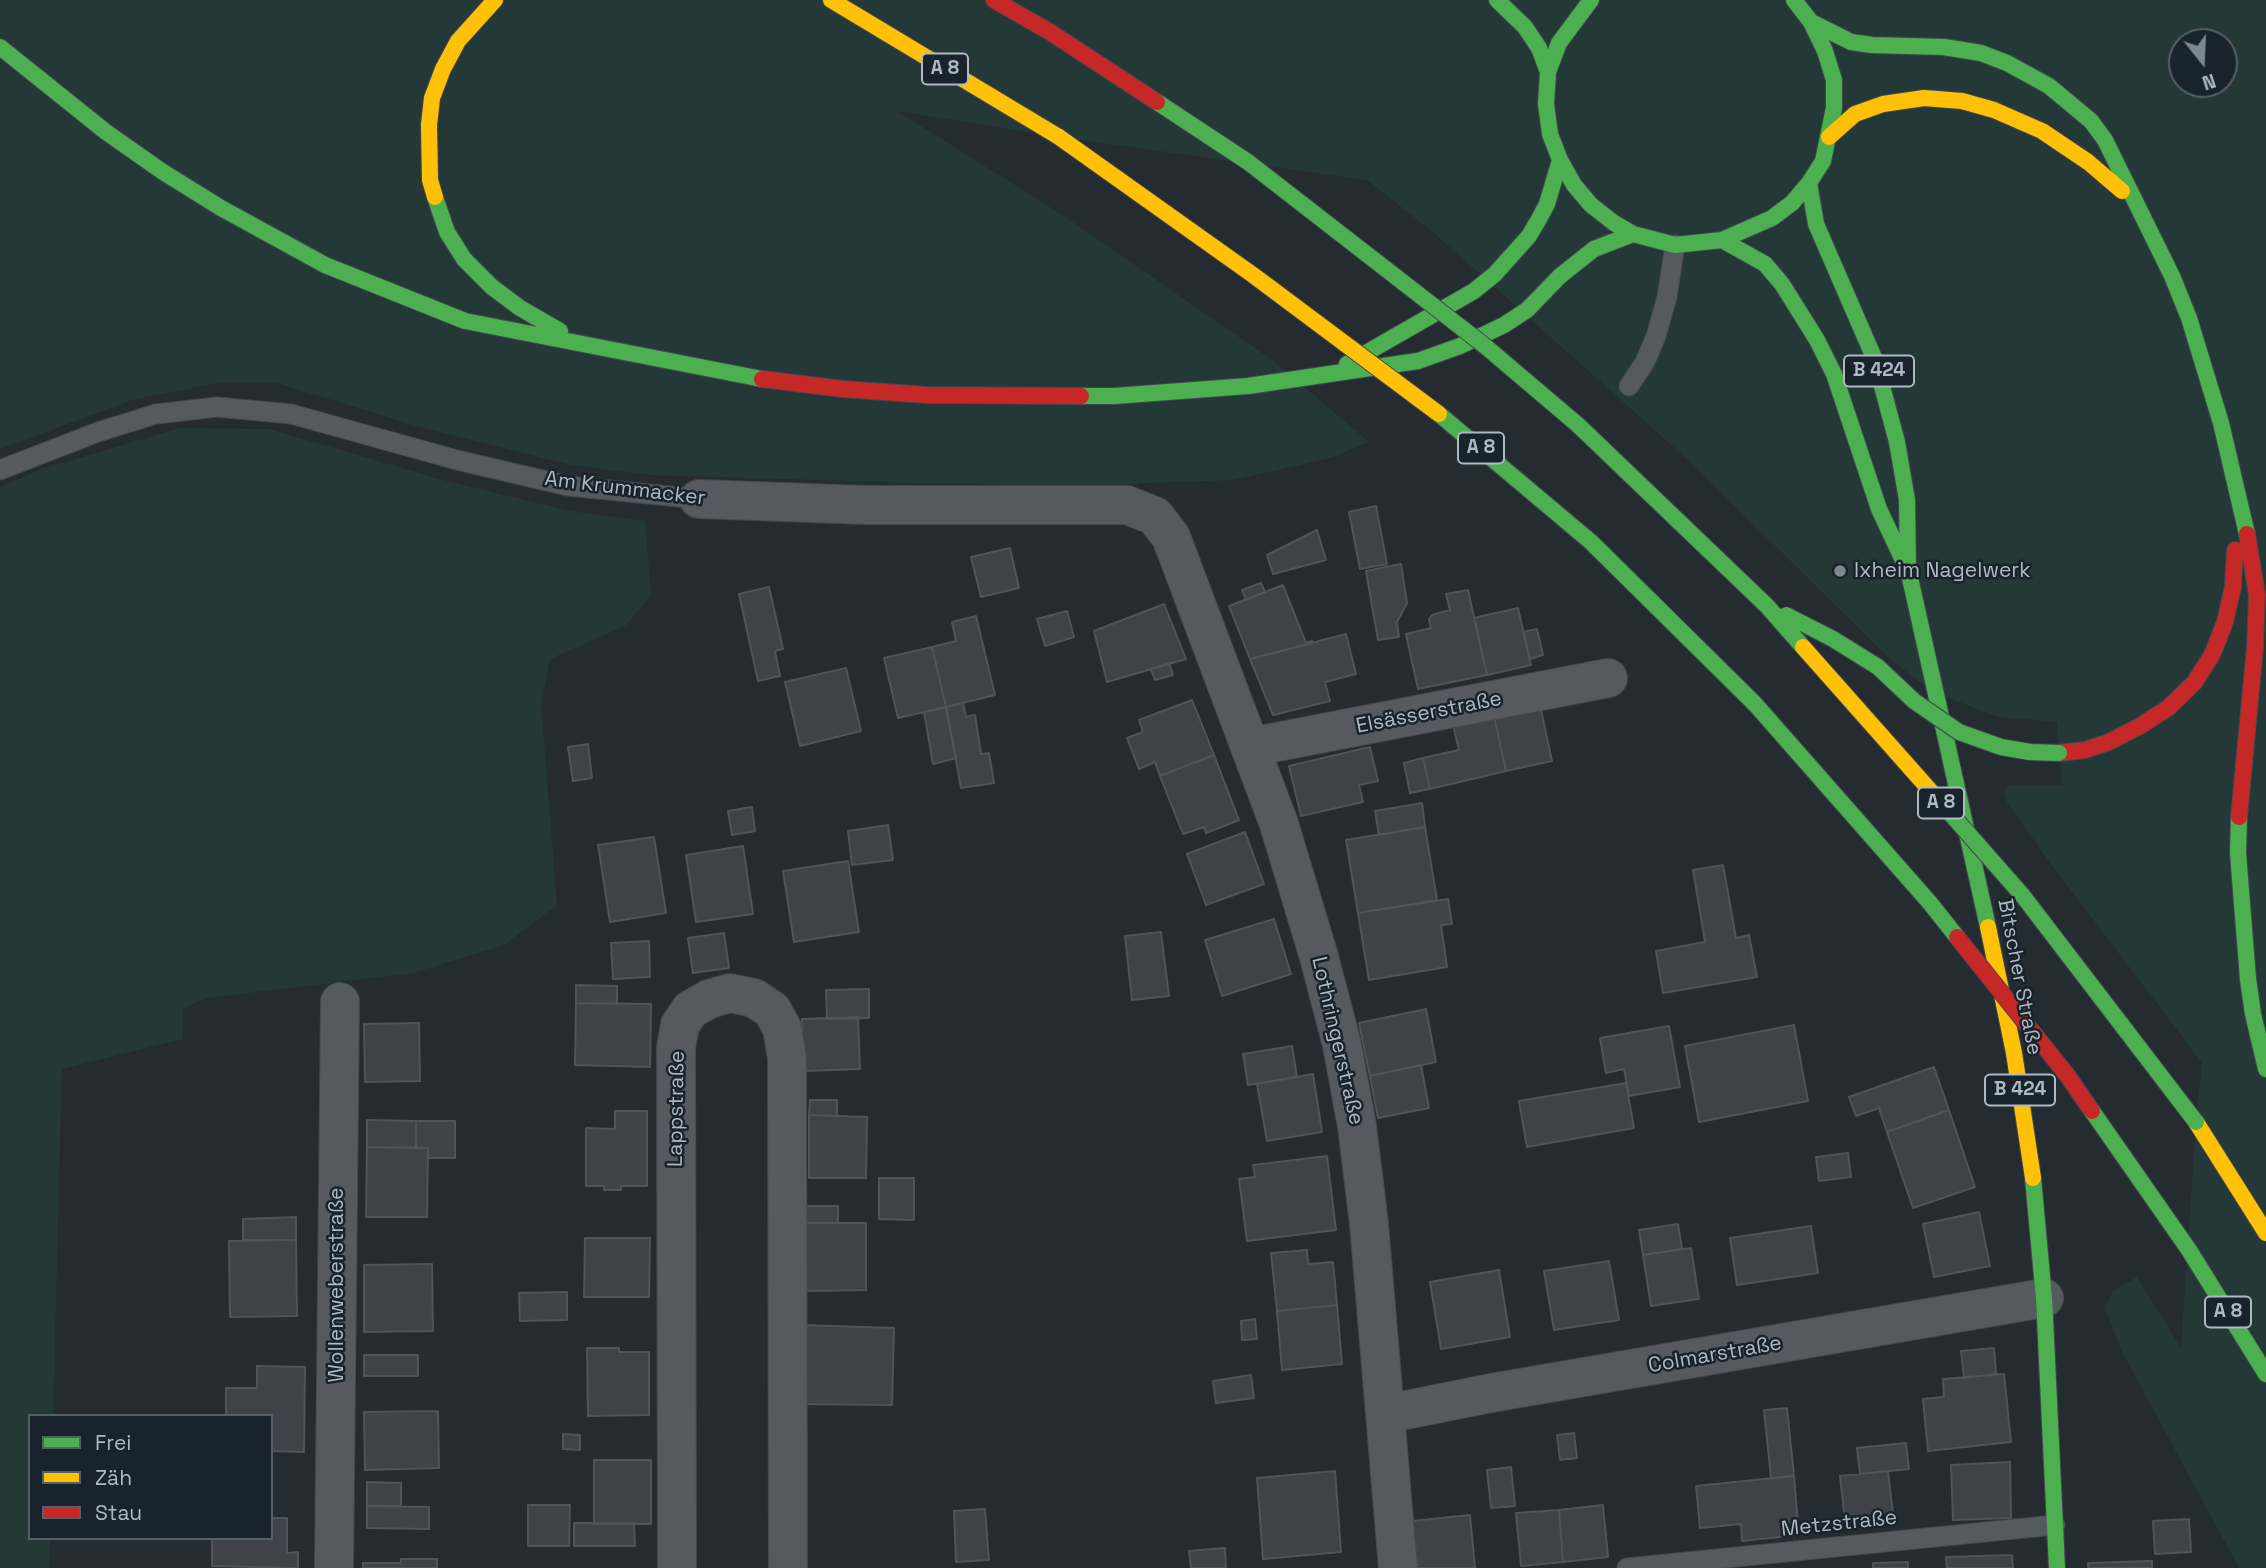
<!DOCTYPE html>
<meta charset="utf-8">
<style>
body{margin:0}
#map{position:relative;width:2266px;height:1568px;overflow:hidden;background:#252c31;font-family:"Space Grotesk",sans-serif}
canvas{display:block}
.legend{position:absolute;left:28px;top:1414px;width:245px;height:126px;box-sizing:border-box;background:#19232b;border:2px solid #555f68;margin:0;padding:9px 12px;list-style:none;font-size:21px;color:#aeb9c4}
.legend li{display:flex;align-items:center;gap:14px;height:35px}
.legend b{width:35px;border:2px solid #555f68}
.north{position:absolute;left:2168px;top:28px;width:70px;height:70px;box-sizing:border-box;background:#19232b;border:2px solid #555f68;border-radius:50%;rotate:162deg;font-size:19px;font-weight:700;line-height:28px;text-align:center;color:#aeb9c4}
.north::after{content:'';display:block;margin:auto;width:24px;height:32px;background:#7e8891;clip-path:polygon(50% 0,100% 100%,50% 72%,0 100%)}
</style>
<div id="map">
<canvas width="2266" height="1568"></canvas>
<ul class="legend">
<li><b style="height:9px;background:#4caf50"></b>Frei</li>
<li><b style="height:9px;background:#ffc107"></b>Zäh</li>
<li><b style="height:9px;background:#c62828"></b>Stau</li>
</ul>
<div class="north">N</div>
</div>
<script>
const context = document.querySelector('canvas').getContext('2d');
context.lineJoin = 'round';
function paint(path, color) { context.fillStyle = color; context.fill(path, 'evenodd'); }
const shape = rows => new Path2D(rows.map(r => 'M' + r).join(''));
function strokePath(path, color, width, dash) { context.strokeStyle = color; context.lineWidth = width; context.lineCap = dash ? 'butt' : 'round'; context.setLineDash(dash || []); context.stroke(path); }
function label(font, color, halo, rows, align = 'center') {
  context.font = font + ' "Space Grotesk",sans-serif'; context.lineWidth = 5; context.setLineDash([]); context.textBaseline = 'middle'; context.strokeStyle = halo; context.fillStyle = color; for (const [text, x, y, turn = 0] of rows) {
    context.save(); context.translate(x, y); context.rotate((+turn || 0) * Math.PI / 180); context.textAlign = isNaN(turn) ? turn : align; if (halo) context.strokeText(text, 0, 0); context.fillText(text, 0, 0); context.restore();
  }
}
paint(shape([
 [0,0,2266,0,2266,1568,2239,1568,2121,1350,2105,1308,2113,1291,2137,1277,2181,1348,2196,1122,2202,1063,2051,864,2007,802,2004,792,2008,786,2062,785,2057,722,1998,717,1933,692,1890,659,1688,460,1434,233,1367,180,1059,137,897,111,1064,216,1275,362,1369,442,1330,458,1234,480,1098,485,912,483,650,475,566,464,420,427,277,383,224,382,135,399,0,449],
 [2182,42,2224,42,2224,84,2182,84],
 [180,428,269,429,443,480,570,511,645,521,651,596,625,626,550,659,541,705,557,905,504,945,413,973,207,998,183,1008,182,1039,62,1069,53,1416,30,1416,30,1538,50,1538,49,1568,0,1568,0,487,39,470]
]), '#233837');
const building = shape([
 [1376,506,1387,564,1360,569,1349,512,1376,506],
 [1317,530,1326,560,1273,574,1267,555,1317,530],
 [1010,548,1019,588,981,597,971,557,1010,548],
 [1401,564,1407,603,1397,622,1399,637,1378,640,1366,571,1401,564],
 [1261,583,1265,592,1246,600,1242,590,1261,583],
 [1283,585,1306,643,1312,641,1313,643,1250,659,1229,606,1283,585],
 [769,587,783,649,775,651,780,676,758,681,739,594,769,587],
 [1468,590,1487,675,1418,689,1406,634,1431,628,1429,619,1432,615,1450,610,1446,594,1468,590],
 [1164,604,1186,659,1107,682,1094,631,1164,604],
 [1518,608,1531,665,1487,675,1474,618,1518,608],
 [1067,611,1074,637,1045,646,1037,619,1067,611],
 [976,616,995,695,946,707,932,647,956,641,952,622,976,616],
 [1537,629,1543,655,1530,659,1523,632,1537,629],
 [1346,634,1356,674,1325,682,1330,701,1273,715,1250,659,1346,634],
 [932,647,946,707,898,718,884,658,932,647],
 [1169,663,1173,675,1155,680,1151,669,1169,663],
 [846,668,861,731,800,746,785,682,846,668],
 [1192,700,1214,755,1160,776,1155,762,1139,769,1127,738,1143,732,1139,720,1192,700],
 [963,703,966,717,975,715,981,754,989,753,994,783,961,788,946,707,963,703],
 [1540,705,1552,761,1506,771,1494,716,1540,705],
 [946,707,956,758,933,764,924,712,946,707],
 [1494,716,1506,771,1430,789,1423,758,1459,750,1453,725,1494,716],
 [588,744,592,778,573,781,568,747,588,744],
 [1370,747,1378,781,1359,785,1363,802,1301,816,1289,766,1370,747],
 [1214,755,1239,820,1206,833,1204,827,1183,834,1160,776,1214,755],
 [1423,758,1430,789,1410,793,1404,763,1423,758],
 [1422,803,1425,827,1379,835,1375,811,1422,803],
 [752,807,755,831,732,835,728,811,752,807],
 [888,825,893,860,852,865,848,831,888,825],
 [1425,827,1437,900,1358,913,1346,840,1425,827],
 [1245,832,1264,884,1206,905,1187,854,1245,832],
 [654,837,666,913,610,922,598,845,654,837],
 [743,846,753,914,696,922,686,855,743,846],
 [848,861,859,932,794,942,783,871,848,861],
 [1723,865,1736,938,1749,935,1757,977,1663,993,1656,951,1705,942,1693,870,1723,865],
 [1448,899,1452,924,1441,925,1447,967,1369,980,1358,913,1448,899],
 [1274,919,1291,974,1222,996,1205,940,1274,919],
 [1161,932,1169,996,1132,1000,1125,936,1161,932],
 [724,933,729,968,693,973,688,938,724,933],
 [649,941,650,977,613,979,611,943,649,941],
 [576,985,617,986,617,1004,576,1003,576,985],
 [869,989,869,1018,827,1019,826,990,869,989],
 [576,1003,651,1004,650,1067,575,1065,576,1003],
 [1426,1009,1436,1062,1370,1076,1359,1023,1426,1009],
 [858,1017,860,1069,804,1071,802,1019,858,1017],
 [419,1023,420,1081,365,1082,364,1024,419,1023],
 [1794,1025,1808,1101,1699,1122,1685,1046,1794,1025],
 [1669,1026,1680,1087,1629,1096,1624,1069,1606,1073,1600,1038,1669,1026],
 [1292,1046,1297,1077,1248,1085,1243,1054,1292,1046],
 [1421,1065,1429,1108,1378,1118,1370,1076,1421,1065],
 [1934,1067,1949,1110,1887,1132,1879,1108,1856,1116,1849,1097,1934,1067],
 [1313,1074,1322,1132,1267,1141,1257,1084,1313,1074],
 [1626,1083,1634,1128,1527,1147,1519,1101,1626,1083],
 [810,1100,837,1100,837,1116,809,1115,810,1100],
 [1949,1110,1975,1187,1913,1208,1887,1132,1949,1110],
 [615,1111,647,1111,647,1186,621,1186,621,1190,604,1190,604,1186,586,1186,586,1128,615,1129,615,1111],
 [809,1115,867,1117,866,1178,809,1178,809,1115],
 [367,1120,416,1121,416,1148,367,1147,367,1120],
 [416,1121,455,1121,455,1158,428,1158,428,1148,416,1148,416,1121],
 [367,1147,428,1148,427,1217,366,1217,367,1147],
 [1848,1153,1851,1177,1819,1181,1816,1157,1848,1153],
 [1327,1156,1336,1230,1247,1241,1239,1179,1255,1177,1253,1165,1327,1156],
 [879,1178,914,1178,914,1220,879,1219,879,1178],
 [805,1206,838,1206,838,1223,805,1223,805,1206],
 [1979,1212,1990,1266,1934,1277,1923,1224,1979,1212],
 [296,1217,296,1240,243,1240,243,1219,296,1217],
 [805,1223,866,1223,866,1290,806,1291,805,1223],
 [1678,1224,1682,1249,1643,1255,1639,1230,1678,1224],
 [1811,1226,1818,1273,1737,1285,1730,1238,1811,1226],
 [585,1238,650,1238,649,1297,584,1297,585,1238],
 [296,1240,297,1316,230,1317,229,1241,296,1240],
 [1691,1248,1699,1299,1651,1306,1643,1255,1691,1248],
 [1307,1250,1308,1264,1333,1262,1337,1305,1277,1311,1271,1253,1307,1250],
 [1609,1261,1619,1320,1554,1330,1544,1271,1609,1261],
 [432,1264,433,1331,364,1332,364,1265,432,1264],
 [1499,1270,1510,1337,1441,1349,1430,1282,1499,1270],
 [567,1292,567,1320,520,1321,519,1293,567,1292],
 [1337,1305,1342,1364,1282,1370,1277,1311,1337,1305],
 [1255,1319,1257,1339,1242,1340,1241,1321,1255,1319],
 [800,1325,894,1328,892,1405,798,1404,800,1325],
 [587,1348,619,1348,619,1352,649,1352,649,1415,588,1416,587,1348],
 [1994,1348,1996,1374,1964,1378,1961,1351,1994,1348],
 [364,1355,418,1355,418,1376,364,1376,364,1355],
 [257,1366,305,1367,304,1452,271,1451,271,1416,226,1416,226,1388,257,1388,257,1366],
 [2004,1374,2011,1442,1928,1451,1923,1399,1944,1397,1943,1379,2004,1374],
 [1251,1375,1254,1398,1216,1403,1213,1381,1251,1375],
 [1787,1408,1794,1476,1771,1478,1764,1410,1787,1408],
 [438,1411,439,1468,365,1470,364,1412,438,1411],
 [1574,1433,1577,1458,1560,1460,1557,1435,1574,1433],
 [563,1434,580,1435,580,1450,563,1449,563,1434],
 [1906,1443,1909,1469,1860,1474,1857,1448,1906,1443],
 [594,1460,651,1460,651,1524,594,1524,594,1460],
 [2010,1462,2011,1518,1953,1520,1951,1465,2010,1462],
 [1511,1467,1515,1506,1491,1508,1487,1470,1511,1467],
 [1335,1471,1341,1552,1263,1559,1257,1478,1335,1471],
 [1888,1471,1893,1514,1845,1520,1840,1476,1888,1471],
 [1794,1476,1799,1535,1742,1541,1741,1524,1700,1528,1696,1486,1794,1476],
 [367,1482,401,1483,401,1506,367,1506,367,1482],
 [528,1505,570,1505,569,1546,528,1546,528,1505],
 [1603,1505,1608,1557,1563,1562,1559,1510,1603,1505],
 [367,1506,429,1507,429,1529,367,1528,367,1506],
 [985,1509,989,1560,956,1562,954,1511,985,1509],
 [1559,1510,1563,1562,1521,1566,1516,1513,1559,1510],
 [1470,1515,1475,1568,1418,1568,1412,1521,1470,1515],
 [271,1518,287,1518,287,1553,298,1552,298,1568,212,1566,212,1538,271,1538,271,1518],
 [2189,1519,2191,1552,2155,1554,2153,1521,2189,1519],
 [574,1523,634,1523,635,1546,574,1546,574,1523],
 [1225,1548,1226,1568,1191,1568,1189,1551,1225,1548],
 [2012,1555,2013,1568,1947,1568,1946,1557,2012,1555],
 [401,1559,437,1559,437,1568,363,1568,363,1563,401,1563,401,1559],
 [2152,1561,2152,1568,2088,1568,2088,1563,2152,1561],
 [1908,1562,1908,1568,1873,1568,1873,1563,1908,1562]
]);
paint(building, '#3d4348');
strokePath(building, '#4d545a', 2);
const lane = shape([
 [1629,386,1645,362,1656,336,1667,297,1675,245],
 [0,470,98,432,156,414,217,407,291,414,457,460,568,486,699,499],
 [1627,1568,2055,1525]
]);
const street = shape([
 [699,499,866,505,1127,505,1155,516,1171,537,1279,824,1319,957,1342,1045,1357,1126,1369,1224,1398,1568],
 [1251,747,1608,678],
 [1386,1414,1491,1393,2044,1298],
 [334,1568,340,1002],
 [677,1568,676,1048,680,1025,690,1010,709,999,730,993,754,998,772,1010,782,1028,787,1057,788,1568]
]);
const fast = shape([
 [1497,0,1525,27,1539,48,1548,72],
 [1591,0,1559,43,1548,72,1546,104,1550,134,1560,160,1574,185,1591,205,1614,223,1633,234,1675,245,1722,240,1772,218,1792,203,1809,183,1823,161,1834,108,1834,80,1825,51,1811,22,1794,0],
 [1811,22,1851,42,1872,45,1944,47,1981,53,2007,63,2049,86,2091,121,2105,140,2172,276,2189,318,2221,423,2247,534],
 [0,47,106,132,163,172,221,208,325,265,465,321,762,379],
 [1157,102,1248,162],
 [1809,183,1816,224,1875,360,1897,442,1907,500,1908,569,1988,927],
 [435,197,447,232,464,259,492,287,520,308,560,331],
 [1722,240,1765,264,1782,284,1817,340,1834,374,1879,509,1902,558],
 [1347,364,1474,291,1495,274,1529,236,1539,219,1547,204,1560,160],
 [1081,396,1114,396,1248,386,1418,361,1460,346,1504,325,1527,310,1560,276,1594,249,1633,234],
 [2239,817,2238,853,2248,979,2253,1014,2266,1069],
 [2033,1178,2044,1298,2057,1568],
 [2189,1250,2266,1374]
]);
const slow = shape([
 [831,0,1059,137],
 [1829,137,1855,114,1883,104,1924,98,1962,101,1994,110,2042,131,2088,162,2122,191],
 [435,197,430,180,429,125,432,98,443,69,458,41,495,0],
 [1988,927,2014,1053,2033,1178],
 [2196,1122,2266,1233]
]);
const jam = shape([
 [994,0,1050,32,1157,102],
 [762,379,843,389,927,395,1081,396],
 [2059,753,2085,750,2109,742,2140,726,2168,708,2194,683,2212,655,2225,622,2233,587,2235,550],
 [2239,817,2255,647,2257,595,2247,534]
]);
strokePath(lane, '#42484c', 21);
strokePath(street, '#42484c', 40);
strokePath(fast, '#42494e', 18);
strokePath(slow, '#42494e', 18);
strokePath(jam, '#42494e', 18);
strokePath(lane, '#555a60', 19);
strokePath(street, '#555a60', 38);
strokePath(fast, '#4caf50', 16);
strokePath(slow, '#ffc107', 16);
strokePath(jam, '#c62828', 16);
const fastBridge = shape([
 [1248,162,1485,346,1578,425,1767,606,1803,647],
 [1439,414,1591,542,1755,704,1930,903,1957,937],
 [1786,615,1833,639,1878,667,1914,701,1959,732,2001,747,2030,752,2059,753],
 [1943,805,2023,896,2196,1122],
 [2092,1111,2189,1250]
]);
const slowBridge = shape([
 [1059,137,1253,275,1439,414],
 [1803,647,1943,805]
]);
const jamBridge = shape([
 [1957,937,2067,1075,2092,1111]
]);
strokePath(fastBridge, '#42484d', 18, []);
strokePath(slowBridge, '#42484d', 18, []);
strokePath(jamBridge, '#42484d', 18, []);
strokePath(fastBridge, '#4caf50', 16);
strokePath(slowBridge, '#ffc107', 16);
strokePath(jamBridge, '#c62828', 16);
for (const [x, y, r, color] of [
 [1840,571,7,"#7e8891"]
]) { const dot = new Path2D(); dot.arc(x, y, r, 0, 2 * Math.PI); context.fillStyle = color; context.fill(dot); strokePath(dot, '#19232b', 2.5); }
for (const [x, y, w] of [
 [945,69,46],
 [1879,371,70],
 [1481,448,46],
 [1941,803,46],
 [2020,1090,70],
 [2228,1312,46]
]) { const box = new Path2D(); box.roundRect(x - w / 2, y - 15.5, w, 31, 5); context.fillStyle = '#19232b'; context.fill(box); strokePath(box, '#aeb9c4', 2); }
label('bold 19px', '#aeb9c4', null, [
 ["A 8",945,69],
 ["B 424",1879,371],
 ["A 8",1481,448],
 ["A 8",1941,803],
 ["B 424",2020,1090],
 ["A 8",2228,1312]
]);
label('21px', '#aeb9c4', '#19232b', [
 ["Am Krummacker",625,489,7],
 ["Elsässerstraße",1429,713,-11],
 ["Bitscher Straße",2019,977,79],
 ["Lothringerstraße",1337,1041,77],
 ["Lappstraße",677,1109,-89],
 ["Wollenweberstraße",337,1285,-90],
 ["Colmarstraße",1715,1355,-10],
 ["Metzstraße",1839,1524,-6]
]);
label('21px', '#aeb9c4', '#19232b', [
 ["Ixheim Nagelwerk",1854,571]
], 'left');
</script>
